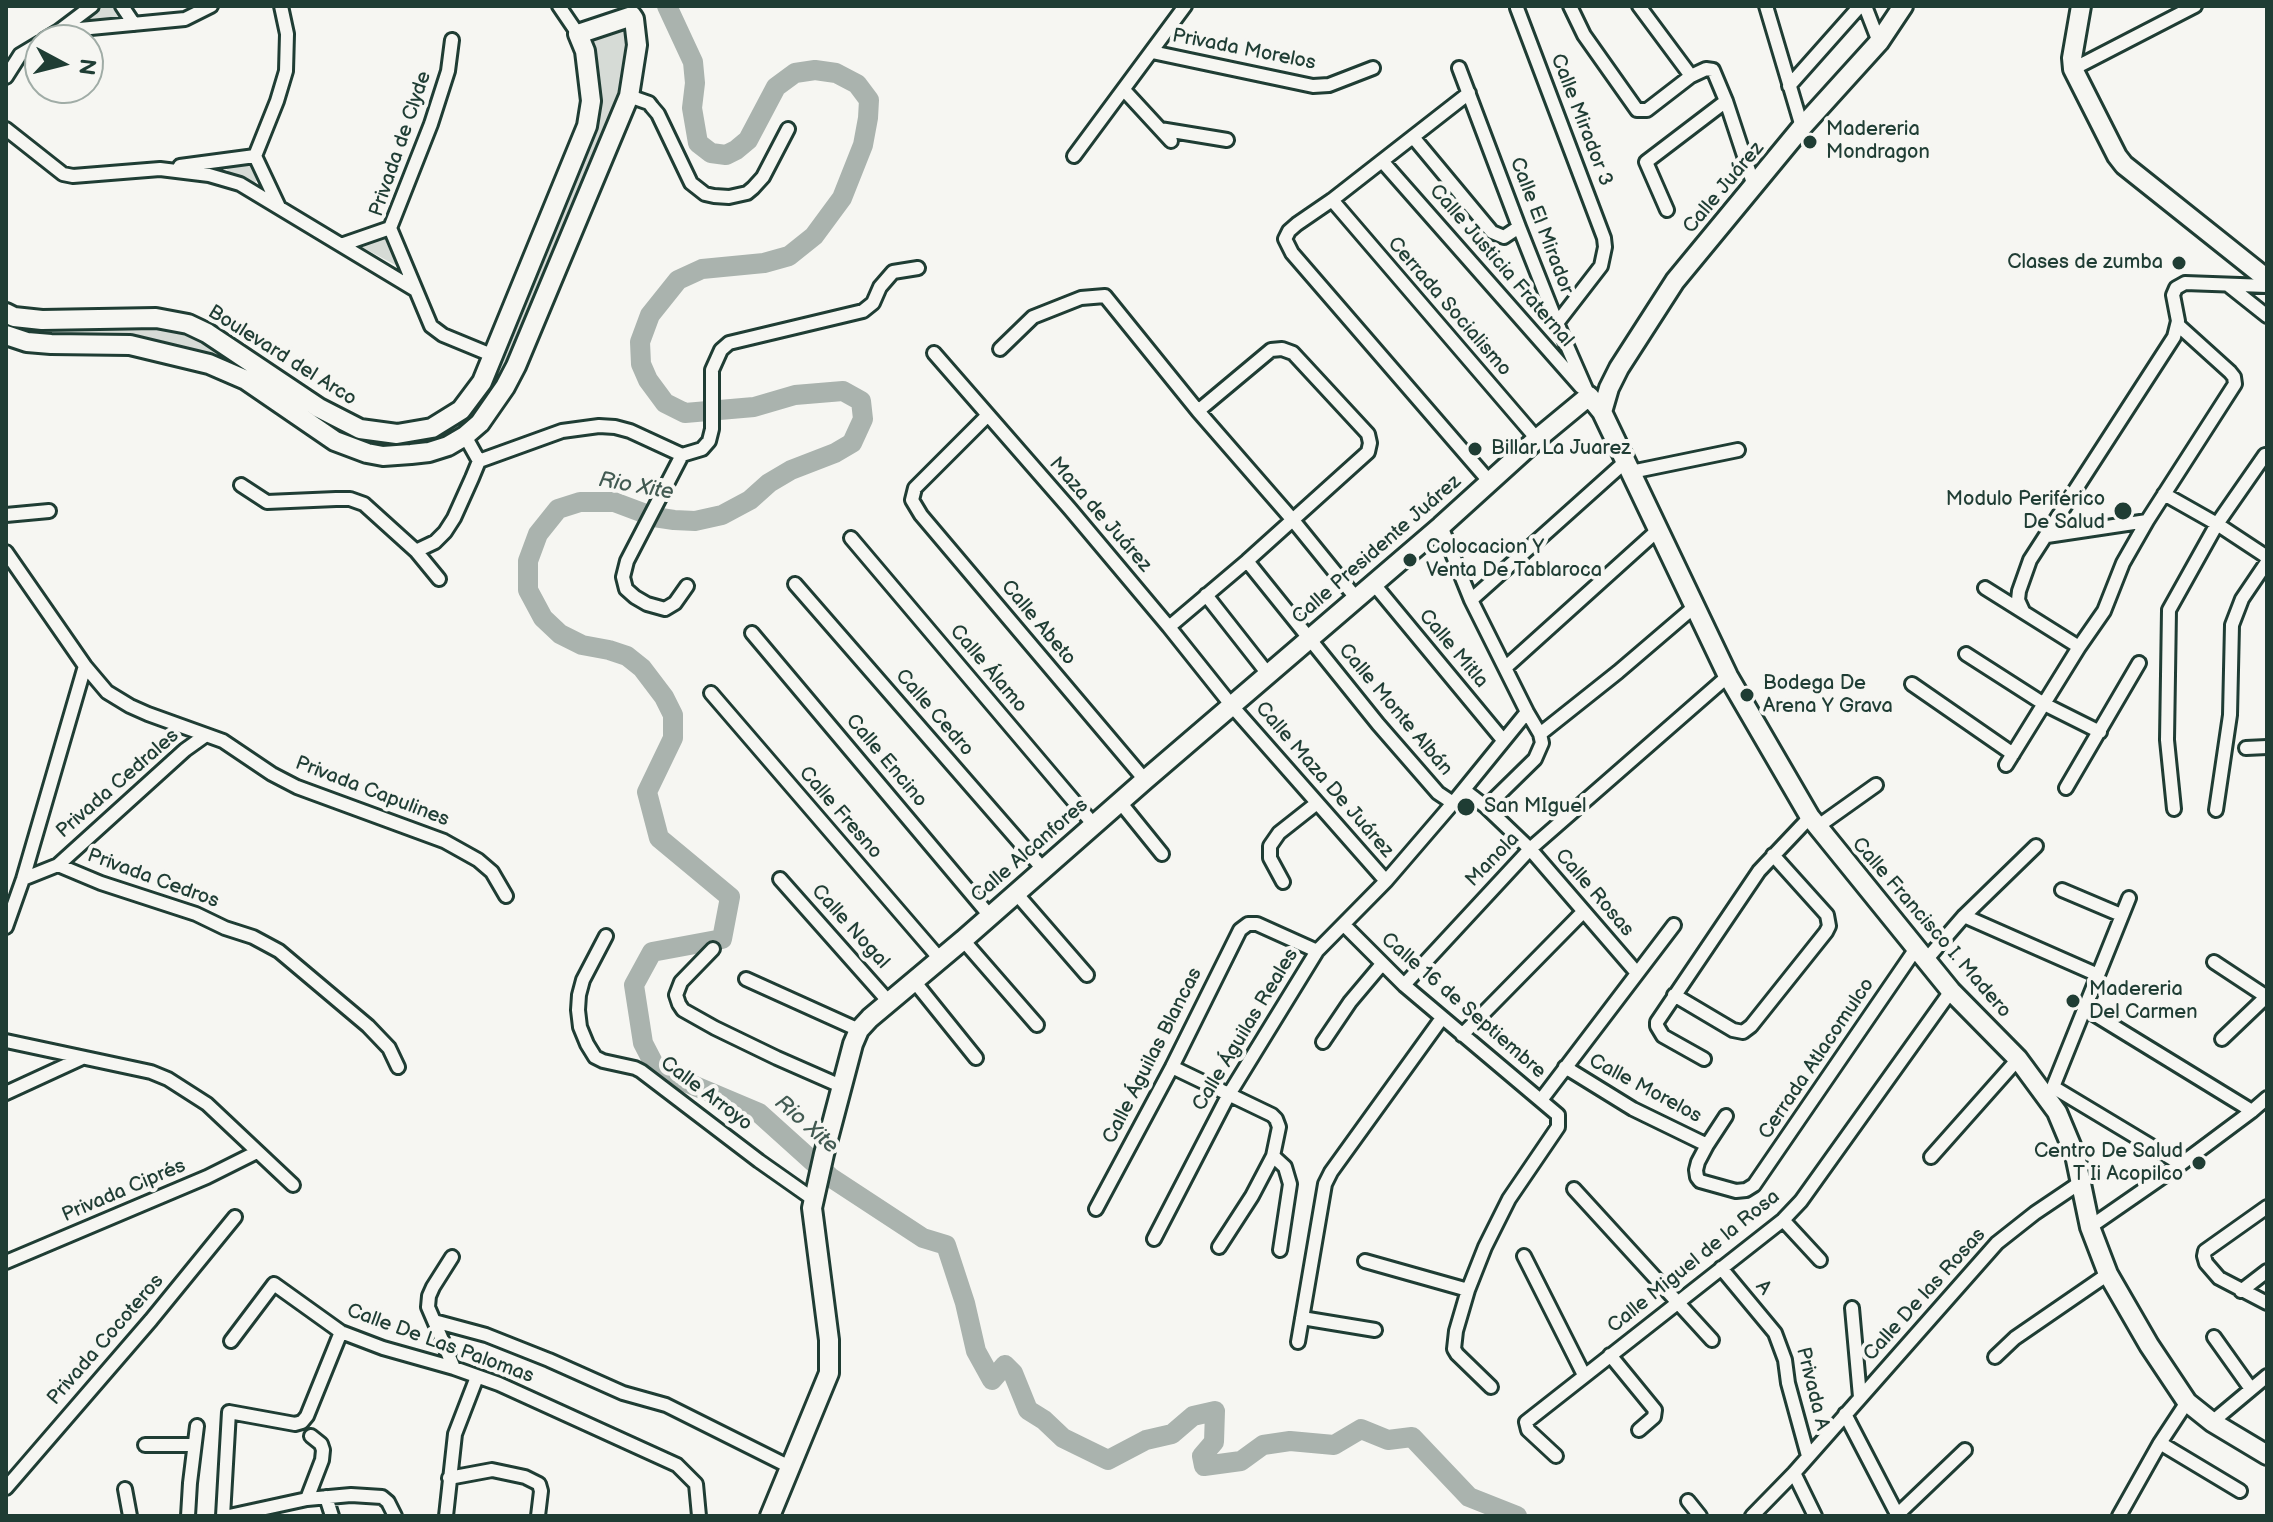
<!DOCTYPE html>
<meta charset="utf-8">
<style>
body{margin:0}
#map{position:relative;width:2273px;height:1522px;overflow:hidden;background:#f6f6f2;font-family:"Balsamiq Sans",sans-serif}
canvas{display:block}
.frame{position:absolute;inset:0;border:8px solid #1f3d34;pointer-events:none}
.north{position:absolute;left:24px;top:24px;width:80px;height:80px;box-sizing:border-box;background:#f6f6f2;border:2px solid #a0aca6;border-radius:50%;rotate:97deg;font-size:22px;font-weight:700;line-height:32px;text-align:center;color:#1f3d34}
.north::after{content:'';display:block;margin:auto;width:28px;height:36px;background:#1f3d34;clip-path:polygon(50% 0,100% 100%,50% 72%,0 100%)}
</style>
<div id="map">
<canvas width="2273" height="1522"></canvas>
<div class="frame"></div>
<div class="north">N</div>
</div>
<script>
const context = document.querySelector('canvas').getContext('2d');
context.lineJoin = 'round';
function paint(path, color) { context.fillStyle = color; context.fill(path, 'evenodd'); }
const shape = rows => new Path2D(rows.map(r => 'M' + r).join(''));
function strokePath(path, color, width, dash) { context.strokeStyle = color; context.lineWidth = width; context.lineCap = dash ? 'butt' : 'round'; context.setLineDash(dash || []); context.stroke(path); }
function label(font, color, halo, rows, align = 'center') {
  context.font = font + ' "Balsamiq Sans",sans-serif'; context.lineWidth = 8; context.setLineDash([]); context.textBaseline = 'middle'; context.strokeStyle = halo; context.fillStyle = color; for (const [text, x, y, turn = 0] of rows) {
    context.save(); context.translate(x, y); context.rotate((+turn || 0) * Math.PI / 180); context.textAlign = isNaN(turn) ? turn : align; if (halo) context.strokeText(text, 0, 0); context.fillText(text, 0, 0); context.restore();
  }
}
paint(shape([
 [98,6,114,6,120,17,80,20],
 [632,16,633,73,505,387,448,446,367,453,209,364,6,335,6,313,172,320,342,421,397,434,461,410,587,126,582,42],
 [251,159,261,177,252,185,229,175,226,166,228,162],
 [387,234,401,268,354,243]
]), '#d6dbd6');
strokePath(shape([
 [667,6,693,62,695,83,692,108,698,143,711,153,726,155,736,150,748,140,776,87,795,73,815,70,836,73,857,84,869,100,868,118,863,145,842,198,814,236,789,256,764,263,702,269,678,280,650,315,640,342,641,364,648,380,665,403,685,413,754,407,795,395,843,391,861,401,863,419,852,443,835,453,791,470,769,483,750,500,722,515,695,521,674,520,654,517,614,502,580,502,558,509,538,534,528,561,528,590,543,618,560,634,582,645,609,650,627,656,642,668,664,697,673,715,673,738,647,792,659,838,730,897,722,939,652,952,634,985,643,1043,657,1070,759,1113,830,1177,923,1238,946,1245,965,1303,976,1351,992,1380,1005,1365,1013,1373,1028,1410,1044,1420,1063,1438,1108,1460,1146,1440,1172,1434,1193,1416,1215,1411,1214,1442,1202,1456,1204,1466,1241,1461,1263,1445,1290,1441,1334,1445,1361,1429,1388,1440,1412,1437,1469,1497,1517,1516]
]), '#aab3ae', 20);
const street = shape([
 [122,6,134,24],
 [559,6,578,34],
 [1570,6,1584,35,1637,110,1647,110,1691,76,1706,69,1713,70,1726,101,1754,186],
 [1639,6,1691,76],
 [1766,6,1802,127],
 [1865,6,1879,42],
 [1517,8,1604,238,1605,247,1601,266,1557,323],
 [59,31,92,6],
 [44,40,59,31,185,19,211,6],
 [452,40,448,71,431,124,390,228,431,326,443,335,494,356],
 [1152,52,1313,86,1329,85,1373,68],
 [1459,68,1519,227,1557,323,1589,396],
 [2073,69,2195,6],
 [6,77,20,55,40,43],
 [1789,86,1860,6],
 [1124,90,1171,141],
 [1469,93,1332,200,1297,224,1289,231,1285,239,1292,253,1489,481],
 [629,96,649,103,652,107,658,114,691,183,705,194,714,196,729,197,747,193,753,188,763,177,788,129],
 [6,129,63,174,73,176,160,169,209,175,240,184,414,289],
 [1160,129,1227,140],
 [1413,137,1492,232,1504,237,1519,227],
 [255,156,279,207],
 [1074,156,1185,6],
 [1382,161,1581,387],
 [180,166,255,156,277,101,286,71,287,34,281,6],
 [1332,200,1537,439],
 [1667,210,1646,162,1726,101],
 [341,245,390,228],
 [2228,285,2267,316],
 [1000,349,1033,317,1081,298,1105,296,1198,411,1292,519,1356,598],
 [934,353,1070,509,1169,627,1232,706,1386,881],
 [987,416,915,488,912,500,921,515,1145,780],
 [479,461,562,431,599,426,615,427,630,431,682,455],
 [1631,472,1738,450],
 [241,485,267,502,336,499,350,499,364,504,416,551,439,579],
 [2164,494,2217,524,2267,557],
 [6,515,49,511],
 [1441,526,1471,600,1527,712,1540,734],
 [2047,536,2147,521],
 [851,538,1094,825],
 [416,551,435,542,445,532,454,518,472,478,479,461,465,436],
 [6,552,85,666,107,692,130,706,148,714,223,741,272,774,297,787,444,841,478,860,492,872,506,896],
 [1247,561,1378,724,1438,793,1453,803],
 [1373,583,1503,740],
 [795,584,1043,869],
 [687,586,675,603,665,609,647,604,635,597,626,589,623,577,627,561,682,455,702,449,709,441,712,429,712,370,721,350,729,343,863,311,873,303,880,287,893,272,918,268],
 [1985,588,2079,647],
 [1206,595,1268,674],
 [1471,600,1625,462],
 [2023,611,2018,600,2019,591,2030,560,2174,337,2178,321,2173,295,2176,288,2185,283,2267,286],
 [1169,627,1247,561,1368,452,1370,443,1368,434,1293,353,1282,349,1271,350,1198,411],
 [752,633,990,916],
 [1966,654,2044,704,2100,732],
 [1506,667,1658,530],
 [1912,684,2013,754],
 [711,693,940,959],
 [2246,748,2267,747],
 [2006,765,2079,647,2104,611,2123,563,2147,521,2235,384,2234,377,2230,372,2178,325],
 [2066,788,2139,663],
 [1464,790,1486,807,1530,849,1637,973],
 [1120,802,1162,854],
 [1486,807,1535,759,1542,743,1540,734,1618,672,1694,607],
 [2174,809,2167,740,2169,610,2217,524,2265,455],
 [2216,810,2230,715,2232,625,2242,599,2267,562],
 [1817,827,1876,785],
 [58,865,185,750,206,735],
 [23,879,58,865,101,883,196,914,225,928,253,937,279,951,368,1026,389,1048,398,1067],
 [780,879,889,1002],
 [1283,882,1270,858,1270,846,1279,833,1317,803],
 [2062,890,2121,915],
 [1015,892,1087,975],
 [1964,916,2098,975],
 [1344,925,1404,985,1558,1115,1558,1127,1509,1199,1485,1247,1468,1290,1456,1331,1454,1349,1457,1354,1491,1387],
 [6,927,23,879,85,666],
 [606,936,583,980,579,995,578,1010,580,1027,587,1044,595,1057,603,1061,635,1068,641,1071,759,1161,813,1199],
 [963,940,1037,1025],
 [713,949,681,982,676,995,679,1004,683,1010,715,1028,777,1058,843,1087],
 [1926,960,1964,916,2036,846],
 [2214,962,2267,997],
 [746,979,859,1030],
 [914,981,976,1058],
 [1404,985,1530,849,1728,676],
 [1674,995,1733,1030,1743,1032,1751,1026,1826,932,1829,926,1827,915,1773,855],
 [2084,1008,2252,1111],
 [1462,1035,1583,912],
 [2222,1039,2267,996],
 [6,1041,151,1072,168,1079,207,1104,293,1185],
 [1323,1042,1350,1002,1382,964],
 [1704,1059,1663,1036,1657,1026,1657,1022,1759,871,1810,817],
 [1172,1067,1272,1115,1276,1119,1279,1127,1273,1156,1252,1196,1219,1247],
 [1565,1067,1633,1109,1707,1145],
 [2053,1087,2181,1164],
 [6,1093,82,1058],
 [2047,1097,2053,1087,2129,898],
 [1541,1100,1674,925],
 [1726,1116,1707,1145,1698,1162,1696,1170,1697,1177,1700,1181,1736,1191,1746,1190,1754,1185,1917,947],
 [1273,1156,1285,1167,1290,1184,1280,1250],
 [1931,1157,2018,1059],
 [1574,1189,1712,1340],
 [2267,1207,2205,1251,2204,1256,2206,1263,2219,1278,2267,1303],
 [1096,1209,1172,1067,1240,930,1248,924,1257,924,1317,951],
 [1783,1220,1820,1260],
 [2090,1227,2181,1164,2252,1111,2267,1098],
 [1154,1239,1228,1096,1317,951,1386,881,1453,803,1527,712],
 [1524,1256,1584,1375],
 [1365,1261,1468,1290],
 [6,1262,207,1177,257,1152],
 [1721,1268,1775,1333,1785,1360,1788,1383,1808,1456],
 [2241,1291,2267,1271],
 [1852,1308,1860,1397],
 [1302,1318,1375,1330],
 [434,1321,428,1307,429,1296,433,1287,452,1257],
 [2214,1337,2251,1389],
 [231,1341,274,1284,341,1332,383,1348,454,1368,499,1384,677,1465,696,1484,699,1516],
 [1298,1342,1325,1184,1331,1172,1442,1018],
 [1610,1355,1655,1410,1654,1417,1639,1430],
 [1995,1357,2015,1338,2108,1274],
 [454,1368,434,1321,486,1335,549,1360,623,1393,666,1405,790,1467],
 [1845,1414,1898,1516],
 [2212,1422,2267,1376],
 [2160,1443,2240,1491],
 [145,1445,194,1445],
 [1556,1456,1528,1430,1526,1422,1783,1220,1801,1201,1951,991],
 [1794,1473,1815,1516],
 [449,1478,492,1470,525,1477,539,1484,541,1491,538,1516],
 [6,1488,151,1320,235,1217],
 [125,1489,130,1516],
 [326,1497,332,1516],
 [307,1499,322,1460,323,1450,321,1444,311,1436],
 [1688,1501,1700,1516],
 [1897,1515,1965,1450],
 [188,1516,190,1483,197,1426],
 [223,1516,229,1412,295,1424,302,1422,307,1416,341,1332],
 [229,1516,307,1499,351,1495,382,1497,388,1502,395,1516],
 [446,1516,455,1434,477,1377],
 [1752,1516,1794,1473,1997,1243,2035,1213,2081,1182],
 [2119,1516,2160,1443,2187,1402]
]);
const secondary = shape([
 [2081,6,2072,58,2073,69,2117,156,2124,165,2267,279],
 [6,313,14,317,42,320,156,318,188,324,207,333,319,408,360,429,397,434,432,428,461,410,482,382,587,126,591,101,585,51,578,34,632,16,634,19,637,45,629,96,516,366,505,387,480,423,465,436,448,446,429,452,411,454,383,456,367,453,335,441,246,380,209,364,130,345,51,344,27,342,6,335],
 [1602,412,1609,388,1619,368,1675,281,1802,127,1879,42,1903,6],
 [770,1516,829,1373,829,1340,812,1208,824,1154,853,1044,859,1030,870,1018,963,940,1145,780,1441,526,1537,439,1589,396,1602,412,1728,676,1810,817,1951,991,2018,1059,2057,1112,2075,1155,2090,1227,2108,1274,2149,1345,2187,1402,2212,1422,2267,1455]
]);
strokePath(street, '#1f3d34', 18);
strokePath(secondary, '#1f3d34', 24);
strokePath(street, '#f6f6f2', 12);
strokePath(secondary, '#f6f6f2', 18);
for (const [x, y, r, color] of [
 [1810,142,8,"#1f3d34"],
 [2179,263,8,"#1f3d34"],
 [1475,449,8,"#1f3d34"],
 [2123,511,10,"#1f3d34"],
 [1410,560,8,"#1f3d34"],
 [1747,695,8,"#1f3d34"],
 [1466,807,10,"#1f3d34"],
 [2073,1001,8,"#1f3d34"],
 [2199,1163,8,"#1f3d34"]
]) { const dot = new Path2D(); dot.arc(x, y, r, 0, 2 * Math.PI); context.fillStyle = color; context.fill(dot); strokePath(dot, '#f6f6f2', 3); }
label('20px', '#1f3d34', '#f6f6f2', [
 ["Privada Morelos",1244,50,11],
 ["Calle Mirador 3",1581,120,69],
 ["Privada de Clyde",401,144,-71],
 ["Calle Juárez",1724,188,-50],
 ["Calle El Mirador",1541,226,69],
 ["Calle Justicia Fraternal",1501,266,49],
 ["Cerrada Socialismo",1449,307,49],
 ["Boulevard del Arco",282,356,32],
 ["Maza de Juárez",1100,515,49],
 ["Calle Presidente Juárez",1377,550,-41],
 ["Calle Abeto",1038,623,50],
 ["Calle Mitla",1453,649,50],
 ["Calle Álamo",988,669,50],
 ["Calle Monte Albán",1395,710,50],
 ["Calle Cedro",934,713,49],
 ["Calle Encino",886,761,50],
 ["Calle Maza De Juárez",1324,780,49],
 ["Privada Cedrales",118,784,-41],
 ["Privada Capulines",372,792,21],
 ["Calle Fresno",840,813,49],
 ["Calle Alcanfores",1030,851,-41],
 ["Manola",1493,860,-46],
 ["Privada Cedros",153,879,20],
 ["Calle Rosas",1594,893,49],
 ["Calle Nogal",850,927,48],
 ["Calle Francisco I. Madero",1931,928,49],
 ["Calle 16 de Septiembre",1463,1006,41],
 ["Calle Águilas Reales",1246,1030,-59],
 ["Calle Águilas Blancas",1153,1056,-63],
 ["Cerrada Atlacomulco",1817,1059,-56],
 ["Calle Morelos",1645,1089,28],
 ["Calle Arroyo",706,1094,37],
 ["Privada Ciprés",124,1191,-23],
 ["Calle Miguel de la Rosa",1694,1262,-39],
 ["A",1763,1288,50],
 ["Calle De las Rosas",1925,1295,-48],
 ["Privada Cocoteros",106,1340,-49],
 ["Calle De Las Palomas",440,1344,20],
 ["Privada A",1812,1389,76]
]);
label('20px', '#1f3d34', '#f6f6f2', [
 ["Madereria",1826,130],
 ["Mondragon",1826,153],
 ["Clases de zumba",2163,263,"right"],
 ["Billar La Juarez",1491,449],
 ["Modulo Periférico",2105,500,"right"],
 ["De Salud",2105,523,"right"],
 ["Colocacion Y",1426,548],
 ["Venta De Tablaroca",1426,571],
 ["Bodega De",1763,684],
 ["Arena Y Grava",1763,707],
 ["San MIguel",1484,807],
 ["Madereria",2089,990],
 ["Del Carmen",2089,1013],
 ["Centro De Salud",2183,1152,"right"],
 ["T Ii Acopilco",2183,1175,"right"]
], 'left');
label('italic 22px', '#425a52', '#f6f6f2', [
 ["Rio Xite",636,487,10],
 ["Rio Xite",806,1125,41]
]);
</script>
